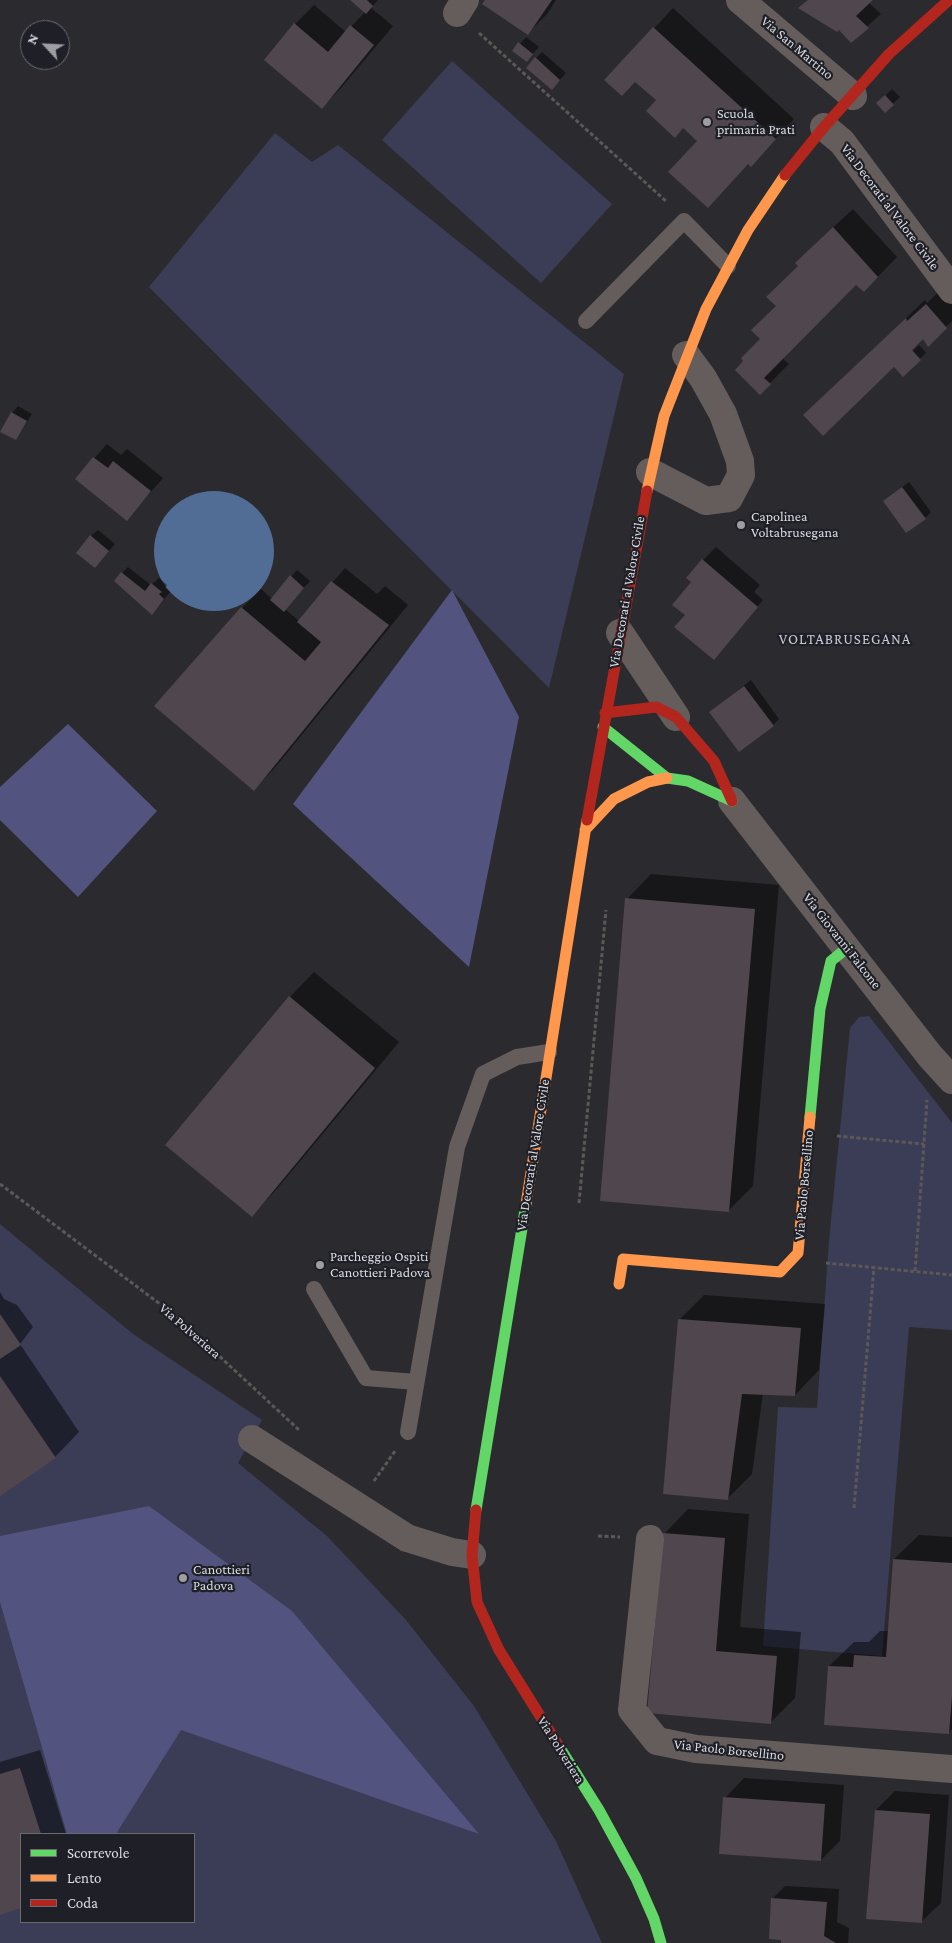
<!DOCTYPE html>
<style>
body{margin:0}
#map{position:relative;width:952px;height:1943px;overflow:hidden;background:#2b2b2f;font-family:"Crimson Pro",serif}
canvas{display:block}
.legend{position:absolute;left:20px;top:1833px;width:175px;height:90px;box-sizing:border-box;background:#1f2027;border:1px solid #6a6b71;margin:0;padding:6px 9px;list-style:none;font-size:15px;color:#dadbe0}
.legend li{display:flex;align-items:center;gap:10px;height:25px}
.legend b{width:25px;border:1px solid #6a6b71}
.north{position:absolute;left:20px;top:20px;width:50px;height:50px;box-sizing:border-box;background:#1f2027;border:1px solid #6a6b71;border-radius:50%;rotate:295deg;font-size:14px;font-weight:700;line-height:20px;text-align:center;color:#dadbe0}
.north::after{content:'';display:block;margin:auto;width:18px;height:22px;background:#9d9da2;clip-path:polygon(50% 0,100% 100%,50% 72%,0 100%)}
</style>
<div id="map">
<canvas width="952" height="1943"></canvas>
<ul class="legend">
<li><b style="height:6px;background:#63d668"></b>Scorrevole</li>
<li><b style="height:6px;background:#ff974d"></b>Lento</li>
<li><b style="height:6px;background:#b3261e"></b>Coda</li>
</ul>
<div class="north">N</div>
</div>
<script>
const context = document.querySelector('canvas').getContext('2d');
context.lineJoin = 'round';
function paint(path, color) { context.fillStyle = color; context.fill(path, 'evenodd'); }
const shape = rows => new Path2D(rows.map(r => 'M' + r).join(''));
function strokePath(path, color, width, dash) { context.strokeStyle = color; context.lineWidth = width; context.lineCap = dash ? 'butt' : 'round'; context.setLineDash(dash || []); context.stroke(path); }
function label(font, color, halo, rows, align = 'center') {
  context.font = font + ' "Crimson Pro",serif'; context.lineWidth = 4.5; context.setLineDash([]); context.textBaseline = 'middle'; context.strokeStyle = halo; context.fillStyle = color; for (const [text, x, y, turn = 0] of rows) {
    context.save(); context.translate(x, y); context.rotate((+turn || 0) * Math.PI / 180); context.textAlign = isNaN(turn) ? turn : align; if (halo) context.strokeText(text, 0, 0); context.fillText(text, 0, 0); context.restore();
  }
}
paint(shape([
 [452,61,612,204,541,283,382,140],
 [275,133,312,162,338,145,624,374,549,688,149,287],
 [869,1016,952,1123,952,1330,909,1327,882,1656,763,1646,778,1407,817,1408,829,1241,850,1028,859,1017],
 [0,1224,133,1334,262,1420,238,1463,327,1536,406,1620,474,1706,556,1841,602,1943,0,1943],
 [21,1834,194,1834,194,1922,21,1922]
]), '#3b3c55');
paint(shape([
 [452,590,519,717,469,967,293,804],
 [68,724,157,811,78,897,0,820,0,787],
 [149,1506,292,1611,479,1834,181,1730,116,1834,67,1834,0,1602,0,1536]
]), '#53537f');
paint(shape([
 '154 551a60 60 0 1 1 120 0a60 60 0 1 1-120 0Z'
]), '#516d96');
paint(shape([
 [352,0,378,0,371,8,393,26,341,88,322,107,295,24,314,5,346,32,365,12],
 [486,0,556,0,547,14,527,34],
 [808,0,872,0,869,3,881,14,851,41],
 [673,8,794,119,751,165,699,140,636,80,606,80],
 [526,37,539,47,527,60,514,51],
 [542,52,566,73,558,82,536,58],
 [892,89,900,97,885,111,878,103],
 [853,209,897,257,864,291,856,283,782,358,789,364,760,393,762,339,777,306,800,266,816,243],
 [946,285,952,292,952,321,928,345,923,338,908,352,910,354,919,345,926,353,903,375,895,365,824,396,925,300,927,303],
 [18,406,32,414,16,439,12,413],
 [107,444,121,455,127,449,163,478,127,519,76,479],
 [909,482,931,512,925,518,884,501],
 [98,530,115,544,101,560,91,536],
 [716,547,760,585,754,592,763,600,720,652,686,615,703,560],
 [128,567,151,585,159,578,167,585,165,588,170,592,158,607,122,573],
 [345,568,377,594,385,586,408,605,273,770,254,789,242,608,261,589,272,599,297,570,310,581,285,609,299,621],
 [751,680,779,719,773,725,710,712],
 [651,874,779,885,753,1186,728,1211,627,899],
 [314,972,399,1042,276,1190,252,1215,167,1144,290,997],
 [0,1292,4,1299,17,1305,33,1327,20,1344,79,1432,55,1457,0,1494],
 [704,1295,825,1304,819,1370,795,1395,763,1393,752,1474,727,1499,679,1320],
 [688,1509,749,1514,740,1627,801,1632,795,1698,771,1722,648,1712,664,1534],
 [919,1535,952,1537,952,1729,949,1732,829,1666,854,1642,869,1642,880,1631,889,1631,894,1559],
 [40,1750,66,1834,21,1834,21,1907,0,1914,0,1762],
 [744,1778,844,1785,840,1841,821,1860,725,1798],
 [895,1791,949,1795,941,1903,921,1922,876,1810],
 [785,1886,839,1889,837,1922,849,1928,848,1943,782,1943,772,1899]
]), '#0007');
paint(shape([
 [350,0,367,0,373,6,366,14],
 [485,0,552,0,528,35,482,4],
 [808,0,873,0,856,16,869,28,851,43,839,30,837,32,798,8],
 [294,23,328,52,350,25,374,45,322,109,264,60],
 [653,27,776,139,751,167,748,164,708,208,668,172,697,141,683,128,675,138,646,111,656,100,635,82,622,96,604,80],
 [518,42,533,54,527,62,512,51],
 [535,57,560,80,552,90,526,68],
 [885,95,894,105,885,113,876,103],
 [833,227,878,277,864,292,856,285,764,378,771,384,760,395,735,370,743,361,741,358,760,339,751,330,776,306,766,297,798,266,795,263],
 [926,304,947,328,928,347,923,339,912,350,921,360,903,377,894,367,823,436,803,415,906,318,907,321],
 [11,412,27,421,16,440,0,432],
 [93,457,108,468,113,461,151,491,127,521,75,479],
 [902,487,926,519,906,533,883,501],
 [90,535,109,551,95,568,76,553],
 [702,559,758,607,714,660,674,627,685,615,672,605,691,582,686,578],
 [121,572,145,591,151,583,162,592,159,594,164,599,152,615,114,581],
 [290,575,304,588,284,612,270,600],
 [331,581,389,625,254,791,154,706,241,607,305,661,321,642,297,622],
 [744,686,774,726,739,752,709,712],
 [625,898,755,909,729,1212,600,1201],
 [289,996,375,1068,252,1217,165,1145],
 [0,1314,21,1345,0,1359],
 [678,1319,801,1328,795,1396,742,1394,728,1500,663,1494],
 [0,1376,56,1458,0,1496],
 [663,1533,725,1538,716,1651,777,1656,771,1724,647,1713],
 [893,1559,952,1563,952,1696,949,1734,824,1725,828,1666,853,1667,854,1655,886,1657],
 [20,1768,41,1834,21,1834,21,1908,0,1915,0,1774],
 [723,1797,825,1804,821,1861,719,1854],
 [875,1810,930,1814,922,1923,866,1919],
 [771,1898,827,1902,824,1936,836,1943,781,1943,781,1940,769,1939]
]), '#50464d');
strokePath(shape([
 [479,33,667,202],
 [837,1136,924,1144],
 [0,1184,176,1316,299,1430],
 [579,1203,606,910],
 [826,1263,952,1275],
 [915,1271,927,1100],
 [374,1481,395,1451],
 [854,1508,874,1267],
 [598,1536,620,1537]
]), '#5c5858', 3, [4, 2.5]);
strokePath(shape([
 [586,321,684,221,728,266],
 [314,1289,366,1378,416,1382],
 [408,1432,457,1147,483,1074,517,1057,549,1052]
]), '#645d5b', 16);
strokePath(shape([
 [740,0,853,96],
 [457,13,465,0],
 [824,127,842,142,952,290],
 [650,472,706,501,729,498,741,475,740,461,723,414,703,378,686,355],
 [620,633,676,717],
 [732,801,930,1056,952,1080],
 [252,1439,407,1538,452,1552,472,1555],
 [650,1539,632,1710,657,1741,696,1749,952,1769]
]), '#645d5b', 28);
strokePath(shape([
 [603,727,667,778,688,781,732,801],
 [810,1117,820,1009,831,961,847,948],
 [476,1510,526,1204],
 [560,1748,599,1810,636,1878,654,1919,661,1943]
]), '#63d668', 11);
strokePath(shape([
 [647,491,664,416,706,309,748,230,785,175],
 [585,830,614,799,648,782,667,778],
 [526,1204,587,820],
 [619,1284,623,1259,780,1272,798,1253,810,1117]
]), '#ff974d', 11);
strokePath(shape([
 [785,175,824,127,889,54,949,0],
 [605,713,656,707,676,717,714,761,732,801],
 [587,820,647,491],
 [476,1510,472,1555,477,1602,499,1650,560,1748]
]), '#b3261e', 11);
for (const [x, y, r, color] of [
 [707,122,5,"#9d9da2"],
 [741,525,5,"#9d9da2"],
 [320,1265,5,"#9d9da2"],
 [183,1578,5,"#9d9da2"]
]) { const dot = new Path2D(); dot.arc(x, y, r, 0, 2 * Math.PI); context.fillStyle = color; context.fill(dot); strokePath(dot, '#1f2027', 2); }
label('14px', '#dadbe0', '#1f2027', [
 ["Via San Martino",797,48,40],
 ["Via Decorati al Valore Civile",890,207,53],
 ["Via Decorati al Valore Civile",627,592,-80],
 ["Via Giovanni Falcone",842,941,52],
 ["Via Decorati al Valore Civile",533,1155,-81],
 ["Via Paolo Borsellino",804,1185,-85],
 ["Via Polveriera",190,1331,41],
 ["Via Polveriera",561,1750,58],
 ["Via Paolo Borsellino",729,1750,6]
]);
label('14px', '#dadbe0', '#1f2027', [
 ["Scuola",717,114],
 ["primaria Prati",717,130],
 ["Capolinea",751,517],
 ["Voltabrusegana",751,533],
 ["Parcheggio Ospiti",330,1257],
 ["Canottieri Padova",330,1273],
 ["Canottieri",193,1570],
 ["Padova",193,1586]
], 'left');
context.letterSpacing = '1px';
label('15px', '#c6c7d1', '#1f2027', [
 ["VOLTABRUSEGANA",845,639]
]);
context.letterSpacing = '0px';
</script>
